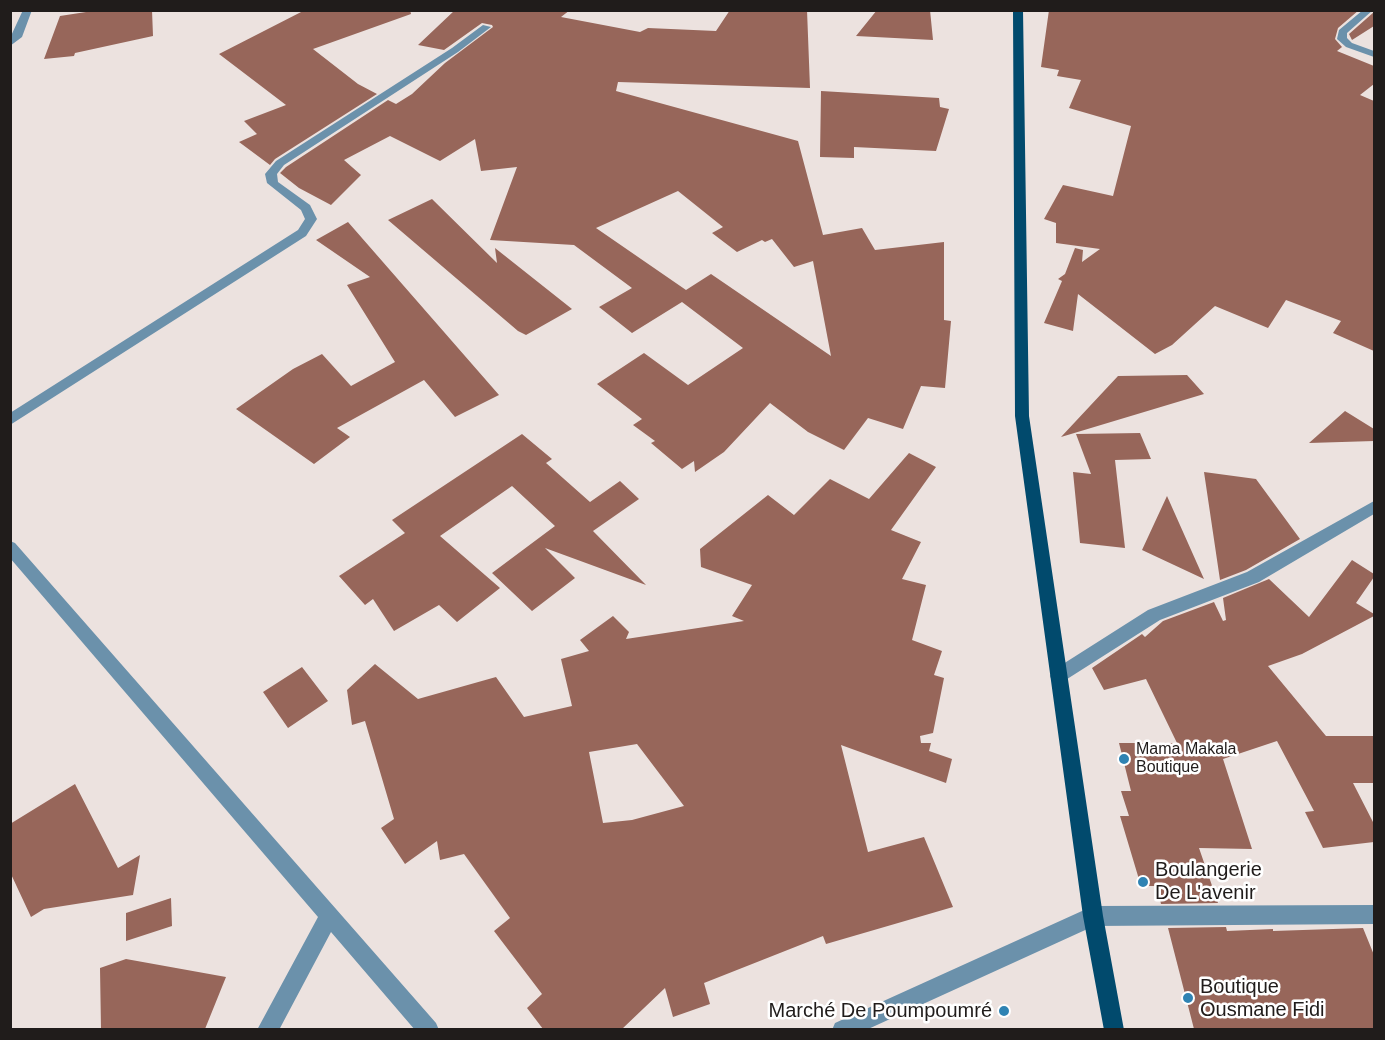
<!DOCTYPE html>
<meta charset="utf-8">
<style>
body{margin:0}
#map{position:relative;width:1385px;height:1040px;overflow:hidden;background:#ece2df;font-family:Arial,sans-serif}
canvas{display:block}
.frame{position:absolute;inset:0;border:12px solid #201c1b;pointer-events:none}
</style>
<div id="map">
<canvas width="1385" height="1040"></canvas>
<div class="frame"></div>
</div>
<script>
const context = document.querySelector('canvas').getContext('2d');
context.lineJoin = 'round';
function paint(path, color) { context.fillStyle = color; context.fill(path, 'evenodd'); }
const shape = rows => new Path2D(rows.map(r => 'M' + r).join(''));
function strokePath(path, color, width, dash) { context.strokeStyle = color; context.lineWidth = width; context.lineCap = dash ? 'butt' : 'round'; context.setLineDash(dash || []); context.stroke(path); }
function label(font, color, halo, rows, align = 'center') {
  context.font = font + ' Arial,sans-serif'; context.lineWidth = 5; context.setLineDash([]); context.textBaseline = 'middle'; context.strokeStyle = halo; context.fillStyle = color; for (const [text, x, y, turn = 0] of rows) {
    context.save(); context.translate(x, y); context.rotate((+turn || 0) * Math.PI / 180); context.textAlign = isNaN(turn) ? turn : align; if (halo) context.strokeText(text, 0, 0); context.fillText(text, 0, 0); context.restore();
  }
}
paint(shape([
 [99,10,152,10,153,36,75,53,74,56,44,59,60,16],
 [305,10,410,10,411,14,313,49,358,84,377,94,275,159,270,165,239,142,257,134,244,121,286,105,219,54],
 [455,10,570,10,561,17,640,32,648,28,716,31,730,10,807,10,810,88,618,82,616,91,798,141,823,235,862,228,875,250,944,242,944,320,951,321,945,388,921,386,903,429,868,418,844,450,808,432,770,403,724,452,695,472,694,461,682,469,651,443,655,441,633,425,642,419,597,384,644,353,688,385,743,348,682,302,632,333,599,307,632,288,574,245,490,240,517,167,481,171,475,139,440,161,390,136,344,160,361,175,331,205,299,188,280,173,286,167,388,100,396,104,412,94,445,63,493,27,492,25,482,23,444,50,418,45],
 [678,191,723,227,712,233,737,252,762,240,765,242,772,239,794,267,813,261,831,356,711,274,686,290,596,228],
 [877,10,930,10,933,40,856,36],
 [1049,10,1359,10,1338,28,1335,39,1342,47,1337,51,1374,66,1374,84,1360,95,1374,101,1374,351,1333,333,1341,321,1286,300,1268,328,1215,306,1172,345,1155,354,1078,294,1073,331,1044,323,1062,281,1058,279,1065,274,1075,248,1083,250,1082,262,1100,249,1056,243,1056,223,1044,219,1063,185,1113,196,1131,126,1069,108,1081,80,1057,76,1059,70,1041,67],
 [1374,12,1374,26,1352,40,1349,34],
 [821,91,939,98,940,107,949,109,936,151,854,147,854,158,820,157],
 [432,199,497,263,495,248,572,309,526,335,518,331,388,220],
 [348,222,499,395,455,417,424,380,337,428,350,437,314,464,236,409,293,369,322,354,351,386,395,362,347,285,370,277,316,240],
 [1187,375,1204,394,1061,437,1118,376],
 [1345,411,1374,429,1374,441,1309,443],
 [1140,433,1151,459,1115,460,1125,548,1080,543,1073,472,1091,474,1076,434],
 [522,434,552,459,546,463,590,502,620,481,639,499,593,531,646,585,545,548,575,578,532,611,492,573,555,526,512,486,440,536,500,588,457,622,439,605,394,631,373,599,365,605,339,576,405,533,392,520],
 [909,453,936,467,891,530,921,542,902,579,926,585,912,640,942,651,934,675,944,678,933,733,920,736,921,743,931,743,929,751,952,759,946,783,841,745,868,852,924,837,953,907,826,944,823,936,704,983,710,1004,673,1017,665,988,622,1029,543,1029,527,1008,542,994,494,931,510,918,464,854,440,860,437,841,405,864,381,828,394,819,365,721,352,725,347,690,375,664,418,699,496,677,524,717,572,706,561,659,589,651,580,640,613,616,629,632,626,639,744,621,732,616,752,585,701,567,700,549,768,495,794,515,830,479,869,499],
 [637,744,684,806,632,820,603,823,589,752],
 [1204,472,1256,479,1300,539,1246,570,1220,580],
 [1167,496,1204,579,1142,550],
 [1352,560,1374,574,1374,577,1356,603,1374,614,1374,616,1302,654,1268,666,1326,736,1374,736,1374,783,1353,783,1374,824,1374,842,1323,848,1305,812,1314,811,1277,741,1223,759,1252,849,1199,848,1218,903,1161,904,1157,886,1141,886,1120,816,1129,816,1121,791,1131,791,1119,743,1177,743,1146,679,1104,690,1092,668,1142,634,1145,637,1163,621,1214,602,1223,621,1226,620,1223,598,1269,579,1309,617],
 [302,667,328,701,288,728,263,692],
 [75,784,118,868,140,855,133,895,44,909,31,917,10,872,10,824],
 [171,898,172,926,126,941,126,913],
 [1226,927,1227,931,1273,929,1273,931,1363,928,1374,955,1374,1029,1194,1029,1168,928],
 [126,959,226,977,205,1029,101,1029,100,968]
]), '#97665a');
paint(shape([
 [23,10,32,10,22,37,10,46,10,38,23,10],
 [1363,10,1373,10,1347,33,1347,38,1352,43,1374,51,1374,57,1346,47,1337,39,1339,30,1363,10],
 [483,25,491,27,458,52,284,165,277,174,278,182,310,205,317,219,306,236,10,425,10,413,298,230,305,219,301,210,267,183,265,174,276,161,452,48,483,25],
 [1374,501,1374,514,1259,582,1160,620,1064,681,1058,683,1052,681,1050,676,1052,671,1148,610,1247,572,1374,501],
 [10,541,15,543,436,1023,439,1030,415,1030,331,932,279,1030,257,1030,318,917,10,558,10,541],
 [1093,906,1374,905,1374,924,1094,926,866,1030,832,1030,835,1023,1093,906]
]), '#6b91ab');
paint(shape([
 [1013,10,1023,10,1029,416,1103,916,1124,1030,1104,1030,1083,916,1015,416,1013,10]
]), '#014a6d');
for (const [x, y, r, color] of [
 [1124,759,6,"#2f83b3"],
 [1143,882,6,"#2f83b3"],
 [1188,998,6,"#2f83b3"],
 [1004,1011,6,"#2f83b3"]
]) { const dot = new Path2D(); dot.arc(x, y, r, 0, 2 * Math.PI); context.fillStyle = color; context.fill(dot); strokePath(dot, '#fff', 2); }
label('16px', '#201c1b', '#fff', [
 ["Mama Makala",1136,750],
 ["Boutique",1136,768]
], 'left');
label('20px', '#201c1b', '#fff', [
 ["Boulangerie",1155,870],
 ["De L'avenir",1155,893],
 ["Boutique",1200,987],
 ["Ousmane Fidi",1200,1010],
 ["Marché De Poumpoumré",992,1011,"right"]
], 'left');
</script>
